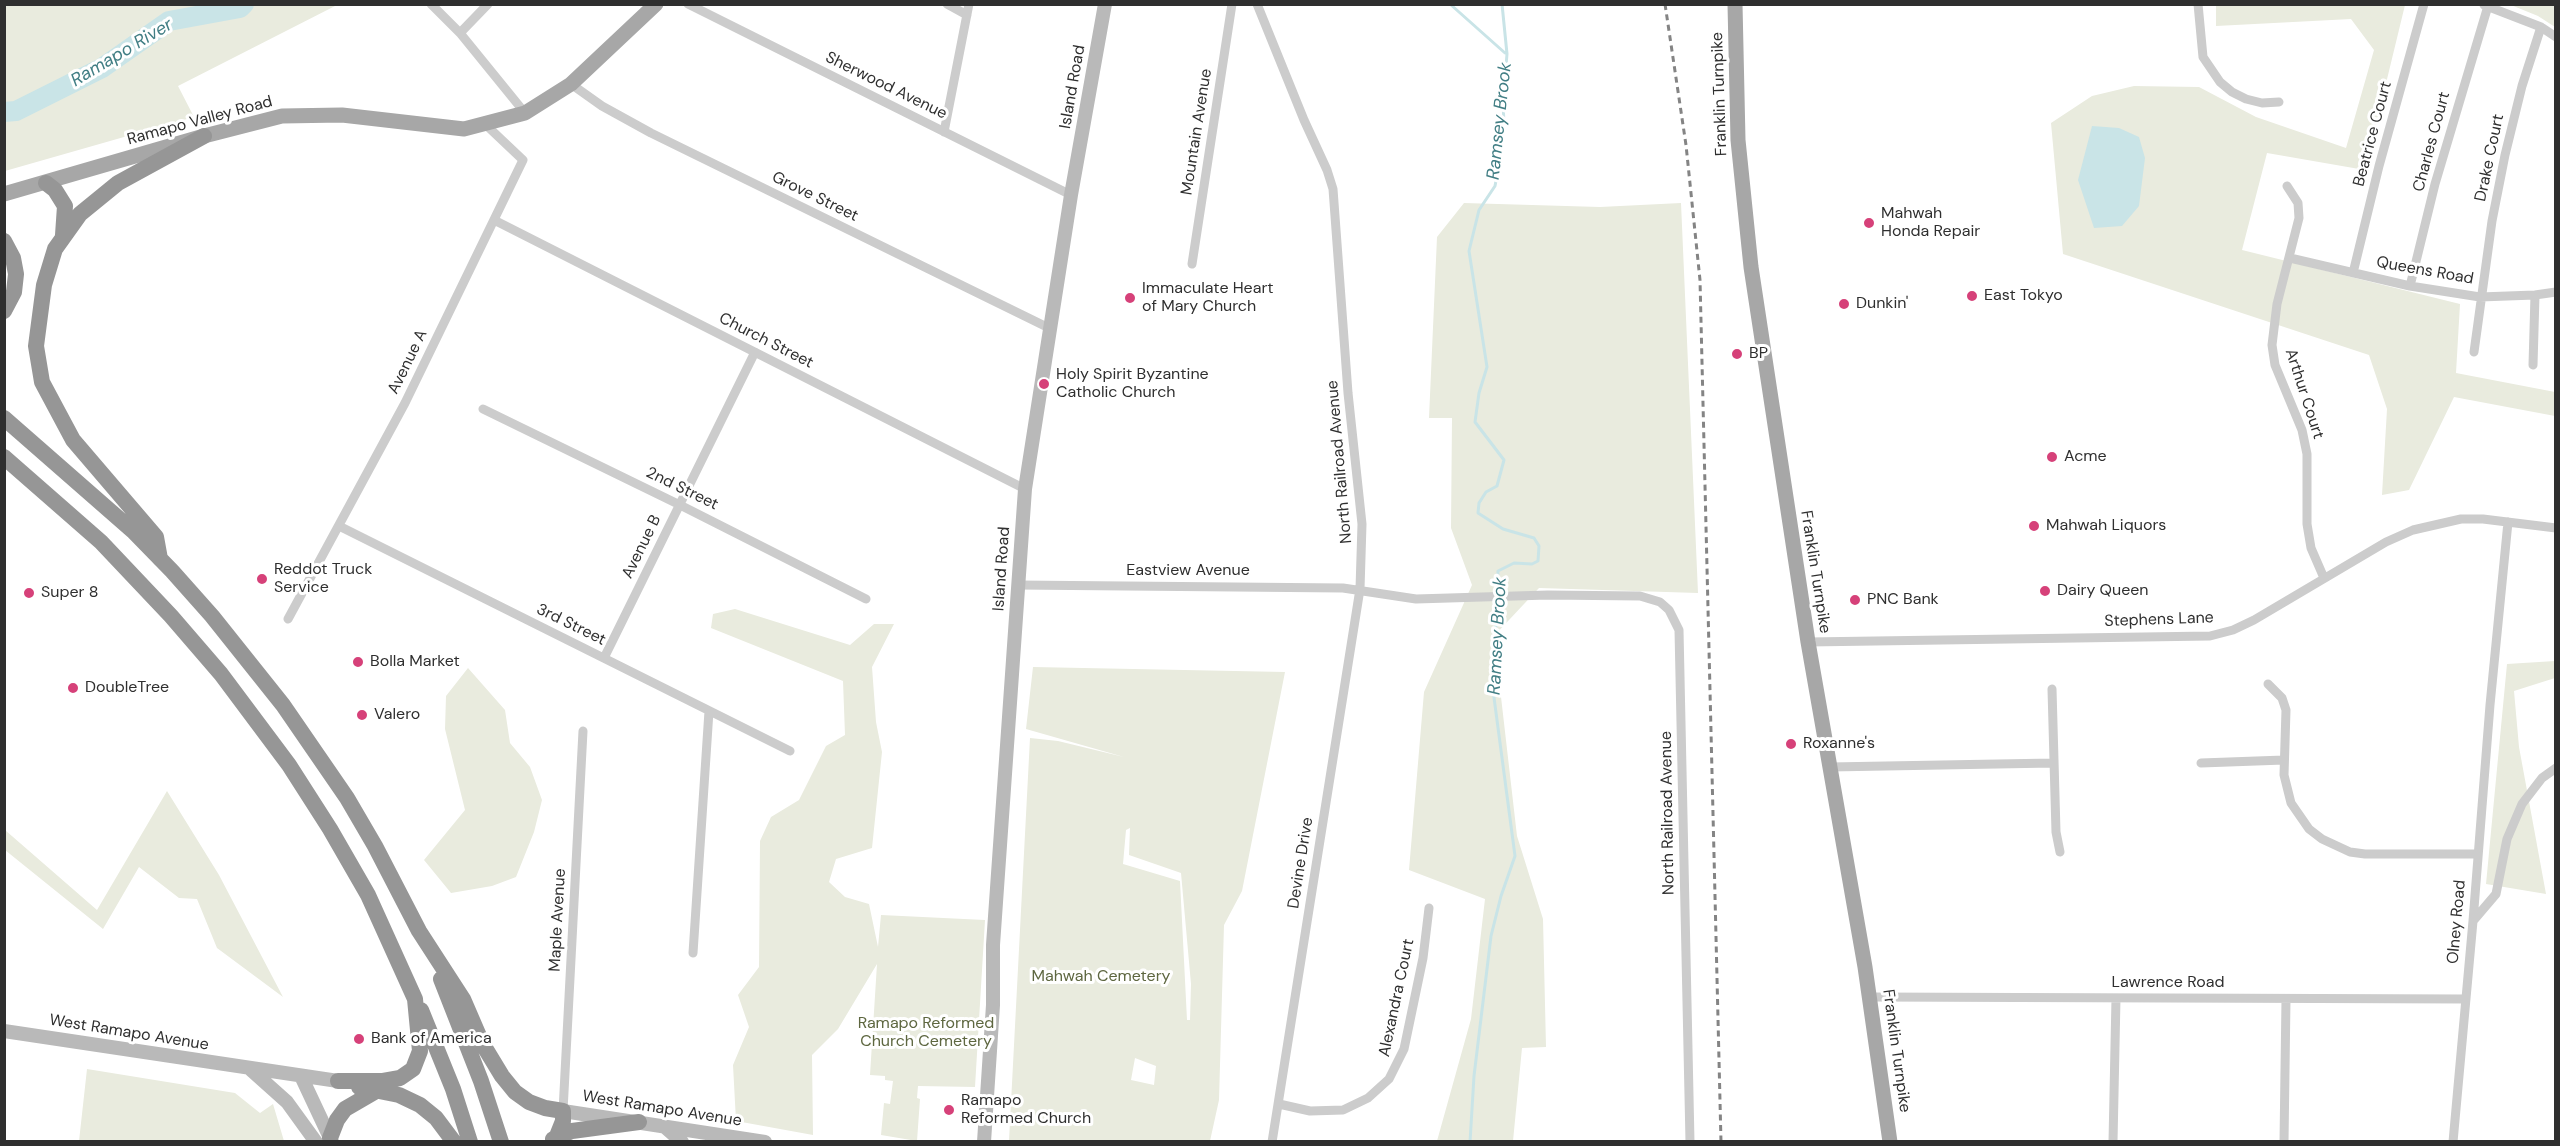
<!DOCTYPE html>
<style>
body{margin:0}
#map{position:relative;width:2560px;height:1146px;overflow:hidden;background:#fff;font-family:"DM Sans",sans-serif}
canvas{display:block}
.frame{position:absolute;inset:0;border:6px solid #2f2f2f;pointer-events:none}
</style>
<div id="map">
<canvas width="2560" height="1146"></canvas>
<div class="frame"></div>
</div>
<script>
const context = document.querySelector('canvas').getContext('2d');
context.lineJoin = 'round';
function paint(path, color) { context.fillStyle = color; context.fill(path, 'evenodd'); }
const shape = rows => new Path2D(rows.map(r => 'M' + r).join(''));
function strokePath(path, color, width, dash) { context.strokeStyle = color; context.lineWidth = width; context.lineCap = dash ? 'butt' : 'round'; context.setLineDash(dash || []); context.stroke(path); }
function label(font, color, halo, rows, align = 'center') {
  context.font = font + ' "DM Sans",sans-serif'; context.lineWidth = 6; context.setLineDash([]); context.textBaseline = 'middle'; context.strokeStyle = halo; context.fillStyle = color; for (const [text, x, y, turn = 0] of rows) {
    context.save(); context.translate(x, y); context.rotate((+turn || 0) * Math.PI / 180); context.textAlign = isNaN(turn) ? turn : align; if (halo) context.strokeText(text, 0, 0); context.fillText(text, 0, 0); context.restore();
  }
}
paint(shape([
 [4,5,5,4,337,5,178,86,194,117,5,171],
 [2216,5,2405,5,2365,170,2267,153,2242,250,2460,304,2456,373,2555,392,2555,416,2454,397,2409,490,2382,495,2387,409,2369,355,2063,254,2051,123,2092,96,2134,86,2199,87,2256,117,2346,148,2374,50,2351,19,2216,26],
 [2511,5,2555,5,2555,27,2538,16],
 [1464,203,1600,207,1681,203,1698,593,1539,588,1494,636,1517,836,1543,919,1546,1047,1522,1048,1513,1141,1437,1141,1471,1019,1485,899,1409,870,1424,692,1472,585,1451,528,1452,418,1429,418,1437,237],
 [735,609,850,645,874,624,894,624,872,667,876,722,882,752,872,848,836,859,829,882,845,897,869,904,878,947,881,915,985,920,975,1087,918,1086,917,1098,920,1099,917,1141,881,1135,884,1103,890,1104,893,1081,885,1080,885,1076,870,1075,877,964,838,1029,812,1055,813,1135,736,1121,733,1065,749,1027,738,995,759,967,760,841,771,817,799,800,826,746,845,735,843,681,711,628,713,614],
 [2555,661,2555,678,2514,691,2519,747,2546,894,2486,884,2507,664],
 [1033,667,1285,672,1242,891,1224,925,1219,1100,1210,1141,1009,1141,1030,738,1058,741,1124,757,1026,729],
 [1130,828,1129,855,1181,873,1191,984,1190,1020,1187,1020,1180,881,1123,864,1126,830],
 [1135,1058,1156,1066,1154,1085,1131,1080],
 [468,668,505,710,510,743,530,767,542,800,534,832,516,877,492,886,451,893,424,860,465,810,445,729,446,696],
 [167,791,219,875,283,997,217,948,197,899,179,898,139,867,103,929,5,850,5,830,97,910],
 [87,1069,235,1093,260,1113,273,1104,284,1141,79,1141]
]), '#e9ebde');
paint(shape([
 [2092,126,2119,128,2139,137,2145,158,2139,206,2122,226,2094,228,2078,180]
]), '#c9e4e7');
strokePath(shape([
 [1450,4,1505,53],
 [1470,1142,1474,1076,1491,936,1501,896,1515,856,1493,690,1498,571,1514,563,1532,564,1538,561,1539,546,1534,538,1503,529,1478,513,1479,503,1486,492,1497,486,1504,460,1475,422,1479,393,1487,367,1469,251,1479,210,1495,186,1499,165,1504,124,1503,102,1507,54,1502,4]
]), '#c9e4e7', 3);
strokePath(shape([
 [4,112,16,111,102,68,169,21,240,8,244,4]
]), '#c9e4e7', 20);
strokePath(shape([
 [431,4,460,33,525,113],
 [688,4,1071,195],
 [947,4,967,15],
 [1257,4,1304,120,1327,170,1333,189,1348,393,1362,524,1360,589,1272,1142],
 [2198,4,2203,57,2220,82,2232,92,2246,99,2262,103,2279,102],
 [2484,5,2541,27,2556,37],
 [460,33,488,4],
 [571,84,602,106,651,133,1051,329],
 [944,132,969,4],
 [2287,186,2298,203,2299,218,2277,304,2272,345,2275,365,2302,430,2307,454,2307,524,2311,548,2324,578],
 [494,220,1025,489],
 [2290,258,2410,286,2480,297,2535,295,2556,292],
 [1192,264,1232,4],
 [2353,273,2379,166,2424,4],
 [2410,286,2435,184,2488,6],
 [2474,352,2492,221,2505,155,2522,86,2541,27],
 [2533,365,2535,295],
 [483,409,680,505,866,599],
 [339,526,790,751],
 [1017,585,1343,588,1416,599,1548,595,1640,596,1660,602,1669,610,1679,630,1690,1142],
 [288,619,405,403,523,160,485,124],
 [1808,642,2210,636,2233,630,2254,620,2386,542,2413,530,2461,519,2483,519,2556,528],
 [604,658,755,352],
 [2268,684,2282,698,2286,710,2284,775,2291,803,2309,829,2322,839,2350,852,2365,854,2478,854],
 [2052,689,2056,832,2060,852],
 [2201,763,2284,760],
 [1830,767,2053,763],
 [2473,921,2496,894,2507,839,2522,804,2542,778,2556,768],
 [693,953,709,711],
 [1870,997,2466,999],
 [1279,1104,1310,1111,1343,1110,1368,1098,1389,1079,1404,1049,1423,958,1429,908],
 [563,1111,583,731],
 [2113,1142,2116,998],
 [2284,1142,2286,999],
 [2453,1142,2473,921,2490,705,2508,522]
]), '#ccc', 9);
strokePath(shape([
 [4,1031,338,1081],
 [249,1068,287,1102,316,1142],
 [301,1076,332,1142],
 [563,1111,765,1142],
 [665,1127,682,1142],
 [984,1142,993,1005,993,945,1025,489,1071,195,1105,4]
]), '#b9b9b9', 14);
strokePath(shape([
 [1735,4,1738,140,1751,267,1808,642,1865,967,1890,1142],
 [4,194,204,136,282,116,342,115,464,129,525,113,571,84,656,4]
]), '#a7a7a7', 15);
strokePath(shape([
 [46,183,55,190,65,206,63,235],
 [4,241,13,258,16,274,14,292,4,311],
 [4,418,133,531,172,571,212,616,283,705,347,798,375,846,419,931,463,999,482,1043,502,1076,515,1092,529,1102,545,1108,563,1111,563,1121,557,1136],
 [4,457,101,542,171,616,221,674,289,765,330,829,368,895,415,999,420,1051,413,1069,400,1078,383,1081,338,1081],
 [160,559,156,537,73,440,42,382,36,346,44,285,55,249,80,214,118,183,204,136],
 [441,979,481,1081,501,1142],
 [421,1010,453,1089,470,1142],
 [359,1087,399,1095,420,1105,436,1118,454,1142],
 [330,1138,337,1120,345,1109,376,1091],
 [553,1139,572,1131,639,1122]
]), '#969696', 16);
strokePath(shape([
 [1665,4,1686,145,1700,280,1721,1142]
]), '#848484', 3, [6, 4.5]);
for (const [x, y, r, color] of [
 [1869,223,6,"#d64179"],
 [1972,296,6,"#d64179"],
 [1130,298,6,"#d64179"],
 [1844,304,6,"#d64179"],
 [1737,354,6,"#d64179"],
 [1044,384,6,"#d64179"],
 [2052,457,6,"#d64179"],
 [2034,526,6,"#d64179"],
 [262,579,6,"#d64179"],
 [2045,591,6,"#d64179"],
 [29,593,6,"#d64179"],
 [1855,600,6,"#d64179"],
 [358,662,6,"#d64179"],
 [73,688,6,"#d64179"],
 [362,715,6,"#d64179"],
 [1791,744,6,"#d64179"],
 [359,1039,6,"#d64179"],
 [949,1110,6,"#d64179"]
]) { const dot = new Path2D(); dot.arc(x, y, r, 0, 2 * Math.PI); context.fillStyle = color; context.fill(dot); strokePath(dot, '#fff', 2); }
label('16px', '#2f2f2f', '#fff', [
 ["Sherwood Avenue",886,86,26],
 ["Island Road",1073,87,-80],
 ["Franklin Turnpike",1720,94,-92],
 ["Ramapo Valley Road",200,121,-15],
 ["Mountain Avenue",1197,132,-81],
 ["Beatrice Court",2373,134,-75],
 ["Charles Court",2432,142,-75],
 ["Drake Court",2490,158,-78],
 ["Grove Street",815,197,26],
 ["Queens Road",2425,271,10],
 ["Church Street",766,341,27],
 ["Avenue A",408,362,-64],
 ["Arthur Court",2304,394,72],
 ["North Railroad Avenue",1340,462,-95],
 ["2nd Street",682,489,26],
 ["Avenue B",642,547,-64],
 ["Island Road",1002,569,-86],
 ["Eastview Avenue",1188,571],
 ["Franklin Turnpike",1815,572,81],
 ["Stephens Lane",2159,620,-2],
 ["3rd Street",571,625,26],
 ["North Railroad Avenue",1668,813,-91],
 ["Devine Drive",1301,863,-81],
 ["Maple Avenue",558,920,-87],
 ["Olney Road",2457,922,-85],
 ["Lawrence Road",2168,983],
 ["Alexandra Court",1397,998,-78],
 ["West Ramapo Avenue",129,1033,9],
 ["Franklin Turnpike",1896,1051,82],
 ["West Ramapo Avenue",662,1109,9]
]);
label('16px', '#2f2f2f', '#fff', [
 ["Mahwah",1881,214],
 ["Honda Repair",1881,232],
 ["Immaculate Heart",1142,289],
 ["of Mary Church",1142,307],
 ["East Tokyo",1984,296],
 ["Dunkin'",1856,304],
 ["BP",1749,354],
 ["Holy Spirit Byzantine",1056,375],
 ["Catholic Church",1056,393],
 ["Acme",2064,457],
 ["Mahwah Liquors",2046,526],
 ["Reddot Truck",274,570],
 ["Service",274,588],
 ["Dairy Queen",2057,591],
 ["Super 8",41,593],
 ["PNC Bank",1867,600],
 ["Bolla Market",370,662],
 ["DoubleTree",85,688],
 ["Valero",374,715],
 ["Roxanne's",1803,744],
 ["Bank of America",371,1039],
 ["Ramapo",961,1101],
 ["Reformed Church",961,1119]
], 'left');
label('16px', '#5e6740', '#fff', [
 ["Mahwah Cemetery",1101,977],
 ["Ramapo Reformed",926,1024],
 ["Church Cemetery",926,1042]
]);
label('italic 18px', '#417e84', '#fff', [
 ["Ramapo River",122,53,-31],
 ["Ramsey Brook",1500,121,-84],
 ["Ramsey Brook",1498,636,-87]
]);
</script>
